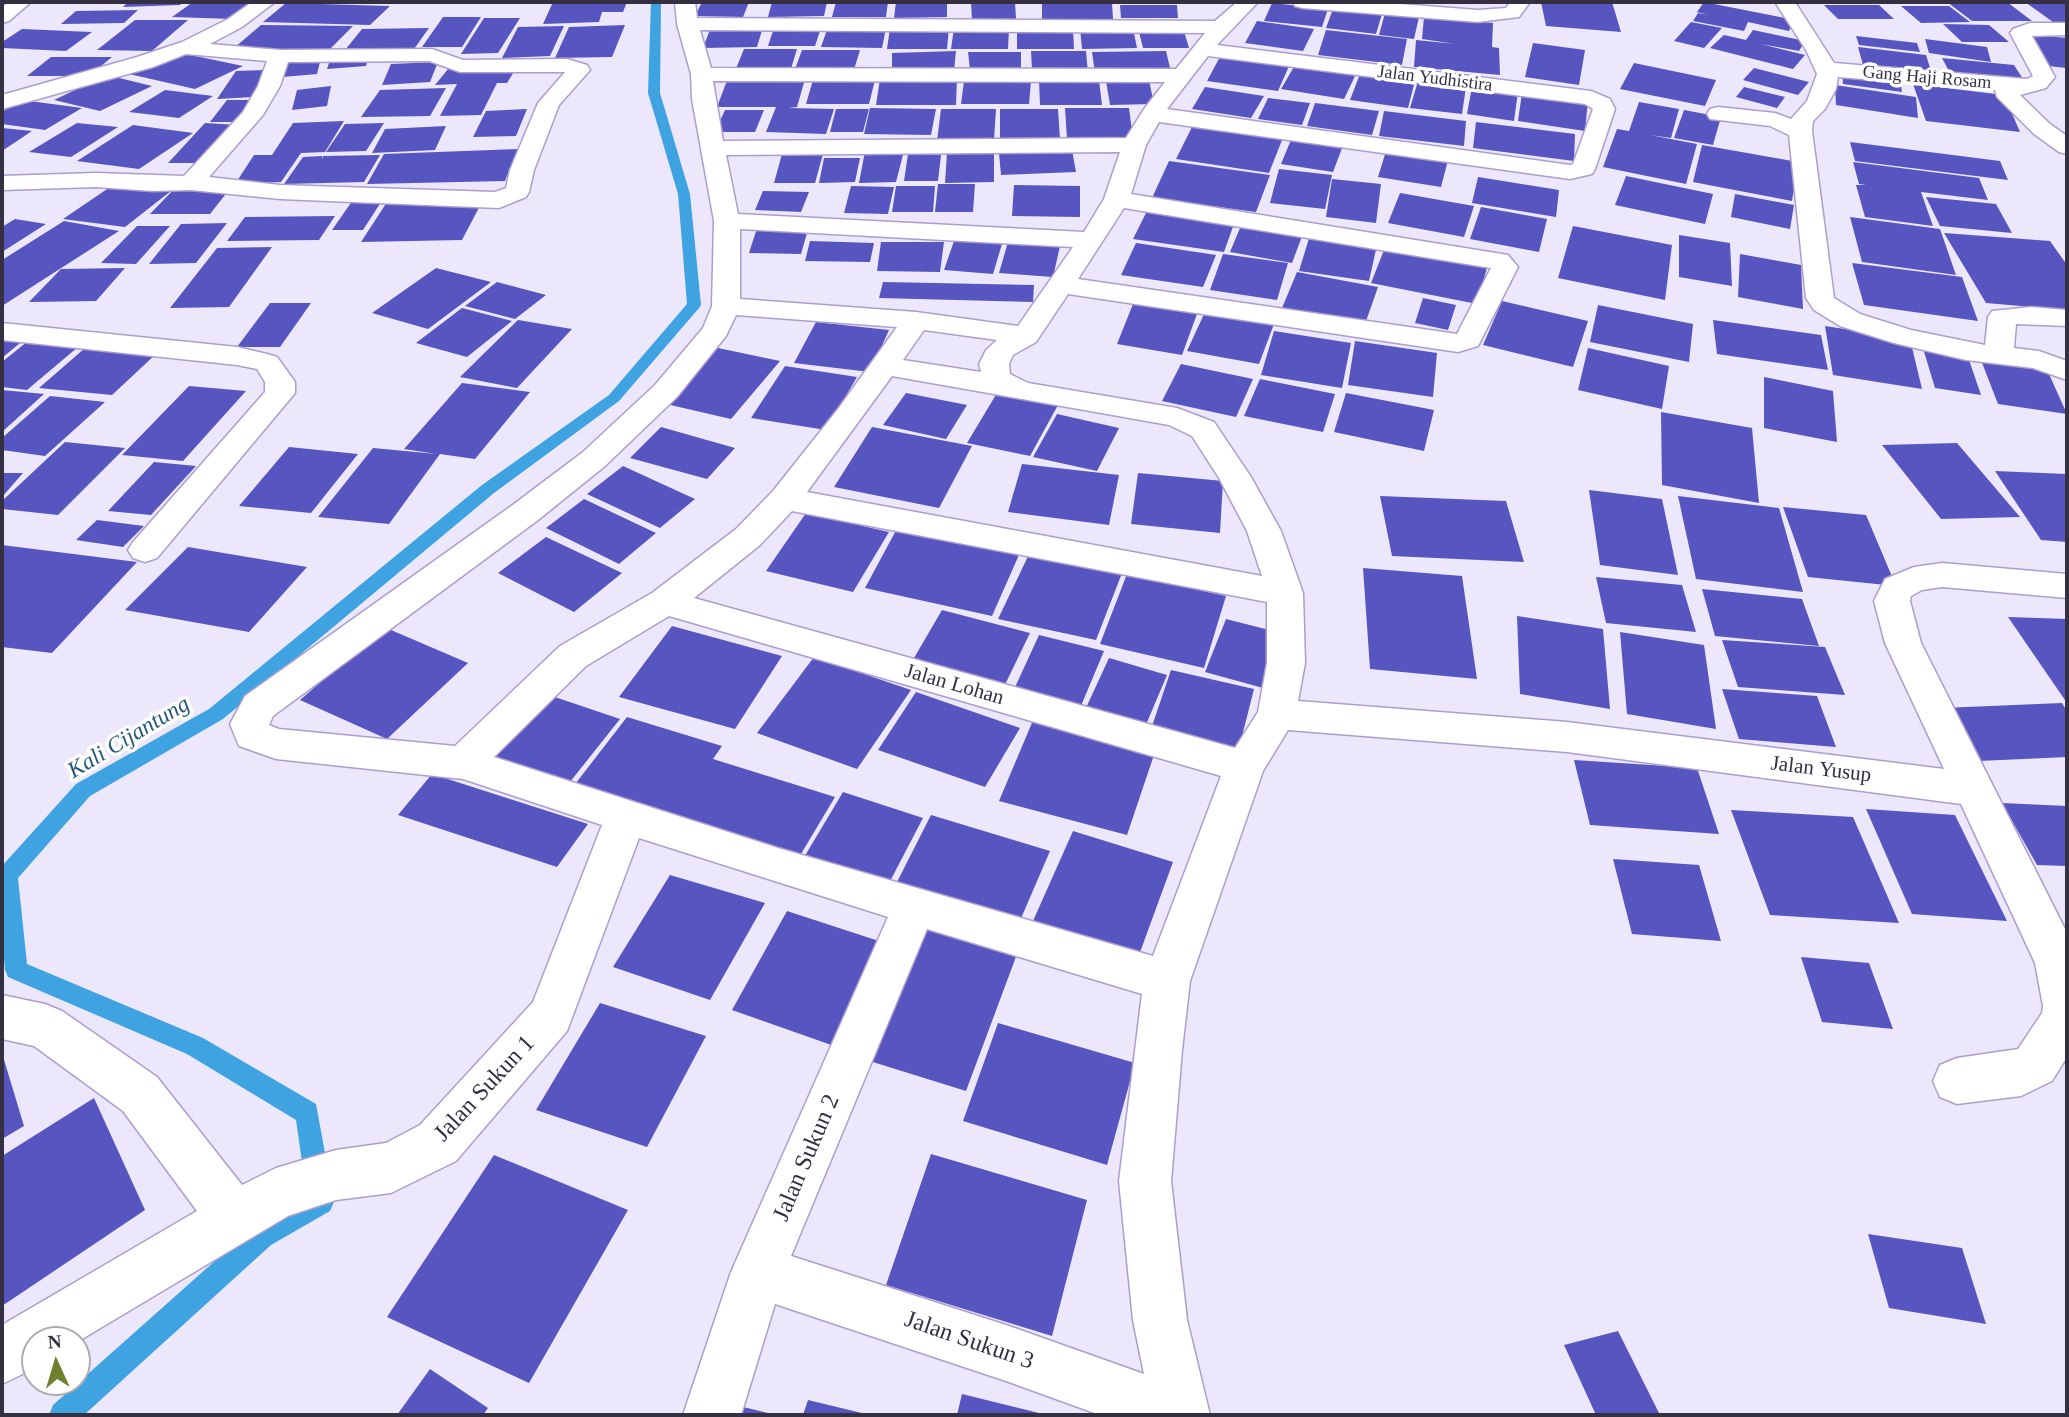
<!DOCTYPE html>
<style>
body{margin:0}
#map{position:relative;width:2069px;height:1417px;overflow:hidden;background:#ede7fc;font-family:Georgia,serif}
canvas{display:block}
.frame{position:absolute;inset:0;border:4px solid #352f42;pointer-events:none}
.north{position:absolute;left:21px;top:1326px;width:70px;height:70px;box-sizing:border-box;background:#fff;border:2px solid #aeacb3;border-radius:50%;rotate:356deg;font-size:19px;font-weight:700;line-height:28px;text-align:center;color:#352f42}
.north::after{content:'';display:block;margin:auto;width:24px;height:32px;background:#6f802e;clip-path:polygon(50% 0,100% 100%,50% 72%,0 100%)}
</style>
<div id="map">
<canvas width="2069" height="1417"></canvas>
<div class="frame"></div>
<div class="north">N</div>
</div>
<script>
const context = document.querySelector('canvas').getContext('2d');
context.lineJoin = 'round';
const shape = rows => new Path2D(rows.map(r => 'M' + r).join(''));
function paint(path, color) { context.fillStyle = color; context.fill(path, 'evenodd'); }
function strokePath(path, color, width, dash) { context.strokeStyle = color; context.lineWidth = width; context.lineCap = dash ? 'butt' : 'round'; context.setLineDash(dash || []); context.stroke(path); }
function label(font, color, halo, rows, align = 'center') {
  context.font = font + ' Georgia,serif'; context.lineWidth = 7; context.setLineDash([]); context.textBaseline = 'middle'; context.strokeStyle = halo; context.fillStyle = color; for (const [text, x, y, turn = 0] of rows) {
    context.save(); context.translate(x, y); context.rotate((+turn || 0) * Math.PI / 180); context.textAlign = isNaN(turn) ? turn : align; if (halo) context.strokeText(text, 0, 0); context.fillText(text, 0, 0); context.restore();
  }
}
paint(shape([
 [651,2,661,2,660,93,690,194,701,305,699,308,619,401,494,493,223,719,90,796,18,878,27,964,203,1038,316,1104,334,1202,330,1211,271,1245,84,1415,49,1415,53,1405,253,1227,307,1196,296,1120,187,1054,8,977,5,970,2,937,2,866,76,784,209,709,482,485,609,395,687,304,678,194,648,93,651,2]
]), '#3ea3e0');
paint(shape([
 [128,2,183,2,180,5,123,7],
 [193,2,257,2,234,19,172,17],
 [553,2,627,2,623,12,602,12,599,22,543,24],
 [702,2,749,2,743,17,695,16],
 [772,2,827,2,824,16,768,17],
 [836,2,888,2,886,17,832,17],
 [896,2,947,2,947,17,894,18],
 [971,2,1015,2,1016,19,972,20],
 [1541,2,1612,2,1621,32,1546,26],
 [1704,2,1795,20,1789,31,1748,22,1744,31,1693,21,1698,13,1708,15,1697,12],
 [1947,2,2007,2,2032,21,1972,21],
 [2025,2,2067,2,2067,27,2060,27],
 [286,3,390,6,370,25,263,22],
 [1042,3,1112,3,1113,19,1042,19],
 [1272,3,1328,9,1322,27,1264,21],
 [1120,5,1177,5,1178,18,1121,18],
 [1824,5,1879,5,1894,19,1838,19],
 [1901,6,1949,6,1970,22,1921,23],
 [1333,9,1382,14,1376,34,1326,28],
 [138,10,124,23,61,24,76,11],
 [1385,13,1419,17,1414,39,1379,35],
 [443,17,481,17,462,47,422,47],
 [1424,17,1493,23,1492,47,1499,48,1500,75,1414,67,1416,40,1455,44,1422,39],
 [484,18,520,18,498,53,461,54],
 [135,20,188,20,152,51,97,50],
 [1257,21,1314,29,1303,51,1245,43],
 [1691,22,1722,28,1704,48,1674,41],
 [1943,24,1989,25,2009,42,1962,42],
 [261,25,353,26,329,50,234,48],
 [625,25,612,57,555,58,569,27],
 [564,26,550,56,502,58,518,27],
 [711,27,763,27,757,47,703,48],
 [828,27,886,28,882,48,821,47],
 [949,27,947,49,887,49,890,28],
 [429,28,414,49,345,50,362,29],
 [774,28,821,28,815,46,768,46],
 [954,28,1009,29,1008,49,951,49],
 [1080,28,1133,28,1137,48,1082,49],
 [1138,28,1183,28,1189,48,1143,48],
 [22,29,92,32,66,51,2,48,2,42],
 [1017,29,1073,29,1074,49,1017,49],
 [1326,30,1407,39,1402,65,1318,55],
 [1753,30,1805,41,1799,51,1761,44,1805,55,1793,69,1710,48,1724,35,1746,40],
 [2025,34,2067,38,2067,68,2048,66],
 [1856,36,1917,43,1920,52,1859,45],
 [1925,39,1987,47,1991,62,1929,53],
 [1533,43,1585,50,1579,85,1525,77],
 [1858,47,1926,55,1932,74,1863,65],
 [744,49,797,49,790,72,735,71],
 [802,50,860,50,853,73,794,72],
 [956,51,954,71,892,71,892,53],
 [1031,51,1086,51,1088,74,1032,69],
 [1166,51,1171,72,1095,73,1092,52],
 [968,52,1021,52,1021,70,970,69],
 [181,53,243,66,195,89,129,74],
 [1221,55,1290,64,1278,91,1207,81],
 [369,56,366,66,327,69,330,60],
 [51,57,112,57,89,76,27,76],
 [321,58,317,74,283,77,288,61],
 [1942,58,2014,65,2025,82,1951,75],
 [438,62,430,82,382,85,391,64],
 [1634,63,1716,80,1705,106,1620,89],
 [1295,65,1356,74,1344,99,1281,89],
 [1754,68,1809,82,1798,95,1743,80],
 [448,69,515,70,507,83,497,83,481,115,440,116,457,84,435,85],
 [264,70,253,97,217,99,236,71],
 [1842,71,1900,79,1902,92,1843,84],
 [1360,74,1415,81,1408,108,1350,100],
 [107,75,152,86,100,111,54,100],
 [728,78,805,79,797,107,788,108,834,109,826,134,766,132,776,107,717,107],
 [957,78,956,105,876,105,880,79],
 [813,80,875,80,869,104,806,104],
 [1039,80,1099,80,1102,105,1040,105],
 [1149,80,1154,104,1110,105,1106,81],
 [964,81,1031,81,1029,104,961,104],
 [1418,81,1466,87,1462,114,1410,108],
 [1913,84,2004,95,2020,132,1926,121],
 [1835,85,1916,97,1918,118,1836,105],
 [331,86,327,106,292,110,297,90],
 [1205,87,1264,96,1251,118,1192,109],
 [1472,87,1518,92,1514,121,1467,114],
 [1744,87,1785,97,1777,108,1736,97],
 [446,88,430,116,361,117,380,90],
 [165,90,213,96,179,118,129,112],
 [1522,93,1588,101,1585,131,1518,121],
 [1268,98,1310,103,1302,125,1258,119],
 [22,100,82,108,45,130,2,124,2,112],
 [227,100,255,100,239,122,210,122],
 [1639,102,1679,109,1671,138,1650,135,1697,144,1686,184,1603,167,1617,129,1629,131],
 [1315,103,1379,111,1372,135,1307,126],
 [870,108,936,109,931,135,864,134],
 [1065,108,1129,108,1133,139,1067,139],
 [527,109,516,136,473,137,486,111],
 [836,109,869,109,863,132,830,132],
 [941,109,996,109,994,140,937,141],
 [1000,109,1058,109,1060,139,1000,140],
 [725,110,764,110,755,132,715,132],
 [1684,110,1721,117,1713,145,1674,138],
 [1384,111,1466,121,1464,146,1379,136],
 [344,121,325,152,301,153,281,182,235,184,254,155,272,155,293,123],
 [1476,122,1575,134,1574,161,1473,148],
 [77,123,118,127,71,157,29,152],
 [205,123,238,125,196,163,168,163],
 [384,123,366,151,326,152,345,124],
 [1194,123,1284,135,1269,173,1176,159],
 [133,125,193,133,139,169,77,161],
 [446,126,435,150,372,153,385,129],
 [2,128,32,131,2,151],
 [1293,135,1344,143,1333,172,1281,164],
 [1850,142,2000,161,2008,180,1855,161],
 [1702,145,1798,162,1792,201,1693,182],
 [518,149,505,181,367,184,384,154],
 [1072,150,1076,172,1001,175,999,153],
 [865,151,904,151,896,182,859,183],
 [1386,151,1448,160,1441,187,1378,177],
 [994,152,994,182,945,183,947,153],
 [782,154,823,154,815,183,774,183],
 [908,154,941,155,938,181,904,181],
 [380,155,364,182,284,184,303,157,322,156,322,159,323,156],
 [824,158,860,158,855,182,819,183],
 [1169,161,1270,175,1256,212,1152,198],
 [1853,162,1979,178,1988,200,1921,192,1933,226,1865,217,1856,185,1866,185,1859,184],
 [1279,169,1332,175,1325,209,1270,203],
 [1626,176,1713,194,1705,224,1615,205],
 [1478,177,1559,190,1556,217,1472,203],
 [1332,179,1381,184,1376,223,1326,217],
 [116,183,171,191,125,227,63,219],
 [938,184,975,184,973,212,935,212],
 [1014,185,1080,186,1080,217,1012,216],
 [851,186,894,187,888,214,844,213],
 [896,186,935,186,933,212,892,212],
 [176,187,229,190,210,214,150,214],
 [763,191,809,192,801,212,755,210],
 [1400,193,1474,206,1464,237,1388,223],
 [1735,194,1794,205,1790,229,1731,217],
 [385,196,363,230,332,230,355,197],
 [1926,197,1996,204,2012,233,1940,226],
 [483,200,462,240,361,242,387,202],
 [1481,207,1547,219,1539,252,1470,239],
 [1148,209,1235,221,1224,252,1133,239],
 [335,216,319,240,227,241,245,217],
 [1850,217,1940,229,1956,275,1862,262],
 [15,219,46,224,2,252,2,227],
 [64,221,119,231,2,306,2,260],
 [1243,221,1304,231,1292,263,1230,252],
 [227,223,196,263,149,264,181,224],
 [758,225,809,226,801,254,749,253],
 [137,226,170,226,136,264,101,263],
 [1573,226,1672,245,1665,300,1558,278],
 [1944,233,2050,241,2067,265,2067,310,1986,303],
 [1310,235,1377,245,1369,281,1299,271],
 [1679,235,1730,243,1732,286,1679,277],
 [810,241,874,243,870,262,805,261],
 [954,241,1002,244,993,274,944,270],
 [881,242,944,242,940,272,877,271],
 [1008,242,1060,246,1053,277,999,273],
 [1136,243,1216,255,1203,287,1121,275],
 [1386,245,1488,264,1477,304,1371,283],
 [272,247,229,307,170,308,217,248],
 [1223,254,1288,263,1277,300,1210,290],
 [1740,254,1801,265,1803,309,1738,297],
 [1852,263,1962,277,1978,321,1864,305],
 [125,268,96,301,29,302,61,269],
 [436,268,491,282,428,329,372,313],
 [1297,272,1378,287,1365,324,1282,308],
 [497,282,546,295,515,319,465,306],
 [883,282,1034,285,1033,302,879,298],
 [1423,298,1456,305,1448,330,1415,323],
 [1502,301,1588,321,1573,367,1483,345],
 [270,303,311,303,280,347,237,347],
 [1133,304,1197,314,1182,355,1117,344],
 [1598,305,1693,324,1689,362,1590,342],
 [462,308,512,321,467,357,416,343],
 [1205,312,1274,324,1259,364,1187,351],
 [518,320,572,329,517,388,460,377],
 [1713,320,1821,335,1828,370,1717,354],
 [816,322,889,330,870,372,794,363],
 [1825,326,1910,339,1922,389,1833,375],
 [1274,331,1351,343,1342,388,1261,375],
 [2,335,26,338,2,358],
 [28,341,78,347,27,390,2,387,2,362],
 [1355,341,1437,353,1433,397,1348,385],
 [1922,345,1966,351,1981,395,1935,388],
 [85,348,156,354,112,395,39,388],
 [718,348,780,361,731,419,666,404],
 [1588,348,1669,366,1662,409,1578,390],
 [1979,355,2044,363,2067,414,1998,404],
 [1181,364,1253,379,1236,417,1162,401],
 [785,366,857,377,826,430,751,418],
 [1764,377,1833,391,1837,442,1764,428],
 [1260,379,1335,394,1323,432,1244,416],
 [462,383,530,392,475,459,440,454,389,524,318,517,373,448,437,454,404,449],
 [189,386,246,391,183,461,122,455],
 [2,390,44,394,2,432],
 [906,393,967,405,946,439,883,425],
 [997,393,1058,405,1030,456,967,443],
 [1346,393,1434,410,1424,451,1334,432],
 [50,396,105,402,45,456,2,450,2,438],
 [1661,412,1752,428,1759,503,1662,485],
 [1057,414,1119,428,1097,471,1033,457],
 [661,427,735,448,707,479,630,458],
 [872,427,972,446,939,508,834,487],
 [65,442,125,448,58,515,2,509,2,501],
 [1957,443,2020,517,1941,519,1882,445],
 [289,447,358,454,311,513,239,506],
 [154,462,196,466,151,515,108,511],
 [1022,464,1119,475,1109,525,1008,512],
 [623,466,695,499,660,528,587,494],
 [1995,471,2067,474,2067,542,2041,540],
 [2,473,23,473,2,497],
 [1138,473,1223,481,1220,533,1131,524],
 [1589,490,1662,499,1678,575,1600,565],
 [1380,496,1506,501,1524,562,1392,556],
 [1678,496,1779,508,1803,592,1696,579],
 [584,499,656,533,619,564,546,528],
 [1783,507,1866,515,1896,586,1808,577],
 [806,513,889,532,853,592,766,571],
 [97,520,144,526,123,547,76,540],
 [900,523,1022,548,992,616,865,588],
 [546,537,622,573,574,612,498,573],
 [2,545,137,562,52,653,2,647],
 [188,547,307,567,249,632,125,610],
 [1032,548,1124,568,1096,640,998,619],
 [1363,568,1462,576,1477,679,1370,669],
 [1127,574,1226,596,1204,668,1100,644],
 [1596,577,1682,585,1696,632,1606,623],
 [1702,589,1802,599,1819,646,1715,636],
 [942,610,1030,633,1000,695,907,670],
 [1517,616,1603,629,1610,709,1520,694],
 [2008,617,2067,619,2067,703],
 [1226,619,1281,633,1263,688,1205,672],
 [672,626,782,656,735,729,619,697],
 [384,627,468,663,387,739,300,700],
 [1620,632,1704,645,1716,729,1627,714],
 [1039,635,1104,651,1078,713,1011,696],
 [1722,640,1825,647,1845,695,1738,687],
 [814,657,911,690,857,769,757,733],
 [1109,658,1167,675,1145,727,1085,710],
 [1171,670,1254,689,1237,756,1149,735],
 [1722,689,1817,696,1836,747,1739,739],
 [916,692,1020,728,985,787,878,750],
 [546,694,620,719,566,787,490,760],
 [2062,703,2067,711,2067,757,1979,761,1943,708],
 [627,717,722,746,713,759,835,797,798,859,569,792],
 [1034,718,1156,749,1127,835,999,801],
 [1574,760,1697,768,1719,834,1590,825],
 [432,774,588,824,557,867,398,815],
 [843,792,923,818,887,887,803,859],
 [2002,803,2067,806,2067,866,2037,865],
 [1866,809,1955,815,2007,921,1912,914],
 [1731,810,1853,817,1899,923,1770,915],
 [931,815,1050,851,1019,923,896,884],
 [1073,831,1173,862,1135,966,1029,930],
 [1613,859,1699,865,1721,941,1632,934],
 [670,875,765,903,710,1000,613,967],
 [787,911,888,944,837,1047,732,1010],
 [921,917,1020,946,966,1091,860,1058],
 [1801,957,1869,963,1893,1029,1822,1022],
 [600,1003,706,1036,647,1147,536,1110],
 [998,1023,1135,1063,1107,1165,963,1121],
 [2,1053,24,1126,2,1139],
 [94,1098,145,1210,2,1306,2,1156],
 [931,1154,1087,1200,1052,1336,886,1285],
 [494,1155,628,1210,529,1383,387,1317],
 [1868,1234,1962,1248,1986,1324,1889,1308],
 [1618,1331,1660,1415,1596,1415,1564,1345],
 [430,1369,488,1408,483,1415,397,1415],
 [962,1394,1043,1414,1042,1415,957,1415],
 [808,1400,866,1414,866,1415,803,1415],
 [735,1405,772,1414,772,1415,732,1415]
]), '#5755bf');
const street = shape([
 [9,2,31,2,9,21,2,23,2,7,9,2],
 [252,2,275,2,242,27,210,44,280,50,432,49,463,60,567,59,587,65,590,70,559,105,534,170,529,192,526,197,499,208,280,199,191,190,153,191,96,187,2,190,2,176,96,173,184,176,243,112,258,86,267,61,186,54,153,67,2,109,2,95,137,57,182,42,228,19,252,2],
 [429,61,460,72,565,72,538,103,510,170,506,188,495,192,280,185,209,177,263,115,280,86,288,62,429,61],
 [675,2,695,2,697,18,1215,21,1237,2,1258,2,1217,45,1591,91,1610,99,1615,109,1595,169,1592,174,1570,179,1159,122,1146,145,1131,194,1508,255,1518,267,1478,346,1458,352,1068,294,1036,342,1013,355,1009,364,1010,374,1028,383,1177,408,1214,422,1251,477,1281,531,1303,593,1305,663,1298,701,1567,722,1944,769,1885,643,1874,601,1885,579,1914,567,1942,563,2067,574,2067,598,1942,587,1922,590,1911,596,1910,601,1921,643,2067,933,2067,1057,2052,1081,2021,1096,1957,1104,1940,1097,1933,1081,1940,1065,1957,1058,2018,1049,2042,1013,2043,1006,2035,963,1961,804,1567,752,1288,730,1263,771,1190,981,1182,1050,1171,1181,1187,1320,1210,1415,1100,1415,1009,1382,775,1304,741,1415,683,1415,731,1272,888,917,639,838,567,1031,456,1161,391,1193,336,1200,288,1216,77,1342,77,1340,35,1340,35,1368,2,1384,2,1325,197,1211,123,1111,34,1046,2,1039,2,995,45,1004,62,1011,157,1077,242,1185,276,1168,336,1150,386,1143,420,1125,533,1002,602,825,463,779,276,759,239,746,230,724,245,696,514,504,583,452,655,385,703,328,712,306,714,221,692,99,691,74,677,24,675,2],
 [700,30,1205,33,1176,69,711,68,700,30],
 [1208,56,1585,104,1593,109,1573,164,1570,165,1167,109,1208,56],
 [713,81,1165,82,1144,109,1126,138,723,141,713,81],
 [1120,152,1104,199,1084,232,738,214,726,155,1120,152],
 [1124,208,1491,268,1457,334,1078,279,1124,208],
 [740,229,1073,247,1018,326,916,312,740,299,740,229],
 [736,315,897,327,838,409,773,491,736,529,652,593,560,646,455,746,279,729,269,725,273,716,538,520,605,466,677,397,726,336,736,315],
 [924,330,997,340,986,350,979,364,981,372,903,360,924,330],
 [892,376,1169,425,1192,436,1219,478,1247,531,1262,576,807,492,892,376],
 [792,511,1267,602,1267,663,1258,712,1235,748,694,598,760,545,792,511],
 [669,616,1221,776,1153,956,778,848,494,757,586,666,669,616],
 [927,929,1142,994,1119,1181,1133,1320,1144,1374,1009,1326,791,1256,927,929],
 [1292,2,1374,2,1478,10,1506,8,1510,2,1530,2,1519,17,1478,22,1302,8,1295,6,1292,2],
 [1775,2,1795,2,1834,63,2027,79,2033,76,2010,33,2013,29,2030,23,2067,23,2067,35,2032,36,2055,77,2046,88,2020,95,2050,124,2067,136,2067,154,2059,152,2034,134,1997,97,1995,90,1838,77,1836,89,1825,109,1813,121,1812,131,1834,298,1860,314,1911,330,1985,345,1988,317,1992,311,2031,307,2067,310,2067,326,2016,324,2014,348,2039,351,2067,361,2067,380,2033,368,1966,360,1894,343,1840,326,1814,310,1806,298,1789,135,1770,126,1710,119,1707,114,1710,109,1718,107,1775,113,1791,119,1807,101,1817,74,1806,50,1775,2],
 [2,323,237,347,267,354,277,357,295,382,295,393,157,558,145,562,133,558,128,550,133,542,265,392,265,382,257,369,237,365,2,340,2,323]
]);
strokePath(street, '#ad9dce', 3);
paint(street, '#fff');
label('18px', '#352f42', '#fff', [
 ["Gang Haji Rosam",1927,78,5],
 ["Jalan Yudhistira",1435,79,7]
]);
label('21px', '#352f42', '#fff', [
 ["Jalan Lohan",954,685,16],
 ["Jalan Yusup",1821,770,7]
]);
label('italic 23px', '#245778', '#fff', [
 ["Kali Cijantung",129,738,-31]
]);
label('24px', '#352f42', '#fff', [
 ["Jalan Sukun 1",485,1089,-47],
 ["Jalan Sukun 2",807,1158,-67],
 ["Jalan Sukun 3",969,1341,19]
]);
</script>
